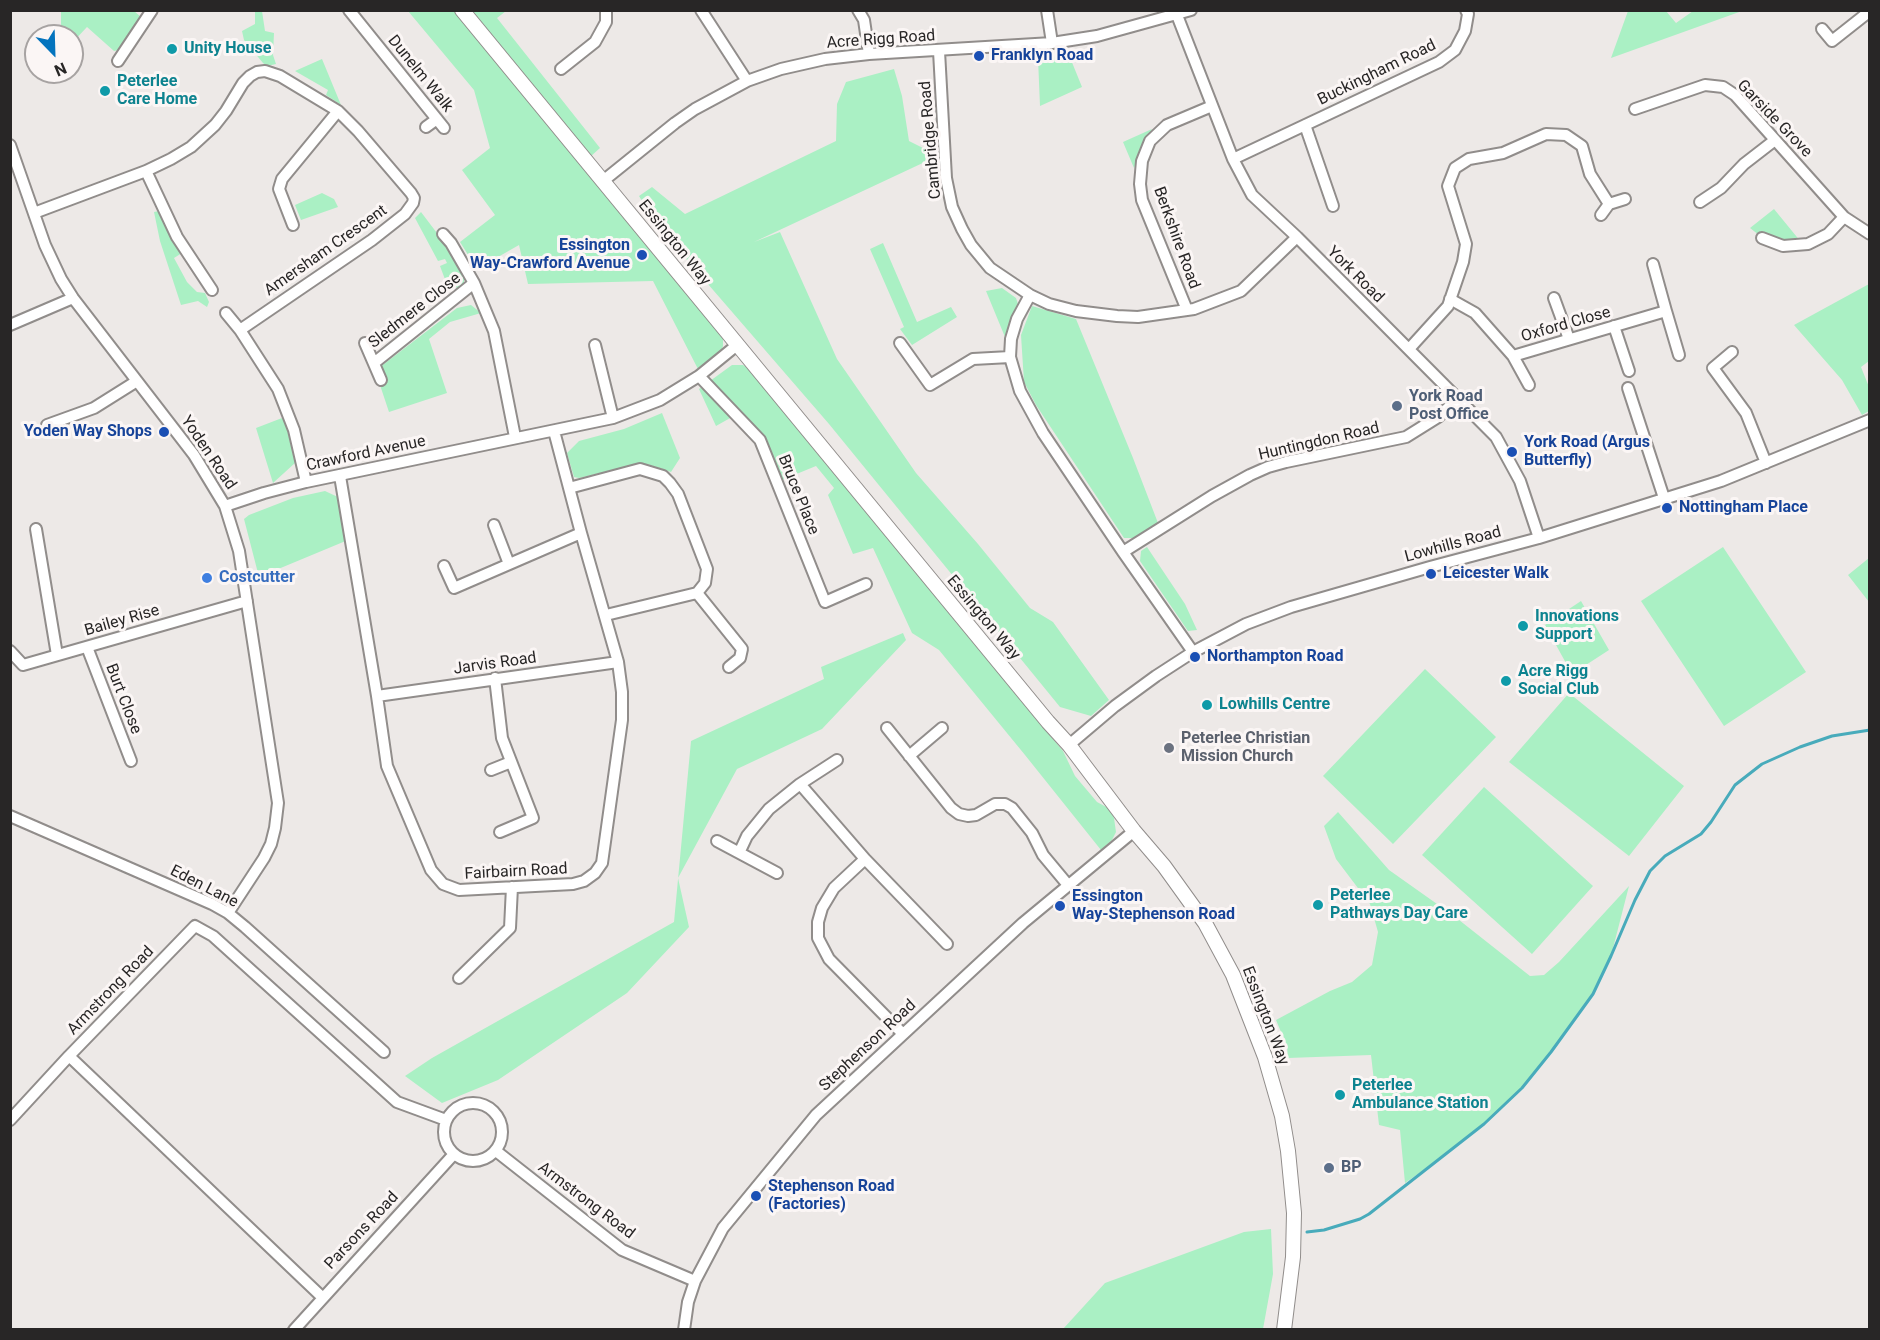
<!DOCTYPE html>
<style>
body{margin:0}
#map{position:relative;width:1880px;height:1340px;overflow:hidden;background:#ede9e7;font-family:Roboto,sans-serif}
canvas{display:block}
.frame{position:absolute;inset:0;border:12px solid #282626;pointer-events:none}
.north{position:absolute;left:24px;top:24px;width:60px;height:60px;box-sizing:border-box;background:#fbf6f5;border:2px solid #a7a3a2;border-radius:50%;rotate:157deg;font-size:16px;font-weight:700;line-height:24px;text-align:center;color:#282626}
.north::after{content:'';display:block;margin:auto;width:21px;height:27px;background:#0474be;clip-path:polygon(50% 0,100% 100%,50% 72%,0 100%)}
</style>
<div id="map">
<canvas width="1880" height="1340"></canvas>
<div class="frame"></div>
<div class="north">N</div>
</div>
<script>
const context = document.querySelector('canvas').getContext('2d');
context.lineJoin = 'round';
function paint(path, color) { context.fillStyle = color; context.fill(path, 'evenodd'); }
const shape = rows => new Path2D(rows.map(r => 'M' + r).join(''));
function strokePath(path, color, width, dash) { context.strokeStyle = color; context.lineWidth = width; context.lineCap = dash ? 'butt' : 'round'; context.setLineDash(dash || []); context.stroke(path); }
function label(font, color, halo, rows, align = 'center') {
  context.font = font + ' Roboto,sans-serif'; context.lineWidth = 6; context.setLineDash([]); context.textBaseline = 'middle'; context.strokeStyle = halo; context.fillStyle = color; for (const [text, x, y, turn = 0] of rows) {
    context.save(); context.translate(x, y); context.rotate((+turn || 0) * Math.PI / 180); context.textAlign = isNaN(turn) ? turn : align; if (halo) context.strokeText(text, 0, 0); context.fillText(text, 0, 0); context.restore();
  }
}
paint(shape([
 [61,11,134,11,141,17,123,46,119,50,114,51,87,27,72,43,72,36,57,36,61,30],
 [255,11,262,11,265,31,274,33,273,55,276,64,267,66,263,63,244,40,242,31,255,24],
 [408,11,454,11,569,147,723,337,723,346,720,354,699,371,653,281,528,284,519,245,477,269,460,242,495,215,462,170,490,148,474,90],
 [470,11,506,11,497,18,600,148,590,157],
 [1628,11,1666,11,1676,23,1693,11,1742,11,1611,58],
 [1069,55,1082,87,1040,106,1038,58],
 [322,59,341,105,326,95,328,90,295,71],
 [894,69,902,96,909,141,925,149,927,161,754,242,780,232,837,359,916,473,978,544,1030,608,1053,622,1109,700,1091,716,1060,707,829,424,656,224,639,196,652,187,685,214,836,141,837,104,846,82],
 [1152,129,1141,148,1134,168,1123,142],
 [322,193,334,199,338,207,301,220,295,205],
 [1774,209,1801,242,1783,244,1759,235,1750,228],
 [159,211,182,253,174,258,187,282,197,292,205,293,209,302,207,307,198,301,181,305,160,241,154,212],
 [421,212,443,241,464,278,464,286,458,291,453,280,446,282,440,266,447,263,445,259,438,261,415,218],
 [883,243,917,322,951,307,957,317,912,345,900,329,904,327,870,249],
 [1869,284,1869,361,1861,367,1869,387,1869,411,1862,415,1842,380,1794,325],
 [1002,288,1016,298,1018,304,1005,337,986,291],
 [471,305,481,313,450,322,429,339,447,393,389,412,380,385,387,381,380,367,457,308],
 [1032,306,1076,319,1133,458,1158,523,1134,538,1124,538,1036,405,1024,382,1021,335],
 [732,365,743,365,753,372,865,507,961,628,1063,751,1075,776,1097,802,1110,809,1114,818,1116,832,1112,840,1101,850,1025,755,939,650,912,633,873,548,853,554,828,495,834,488,816,466,777,482,760,440,739,413,716,426,699,389],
 [662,413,680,458,671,472,647,464,633,465,579,478,574,477,567,453,579,441,624,429],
 [282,418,286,424,295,463,273,483,256,428],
 [325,491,340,498,348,540,259,577,244,519,249,515,293,498],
 [1147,547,1185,604,1197,630,1188,631,1140,561,1141,551],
 [1723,547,1806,672,1724,726,1641,601],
 [1869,558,1869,602,1848,575],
 [1581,601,1609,650,1572,674,1545,625],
 [903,633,906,640,822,729,737,769,678,878,689,927,627,993,498,1080,442,1103,405,1076,432,1058,674,922,691,741,824,679,821,667],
 [1425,669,1496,737,1393,844,1323,776],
 [1569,693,1684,786,1629,856,1509,762],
 [1484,787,1593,886,1532,954,1422,855],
 [1338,812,1389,870,1454,916,1530,976,1544,975,1559,962,1629,886,1611,956,1593,994,1551,1052,1522,1088,1501,1109,1445,1155,1405,1183,1400,1130,1379,1125,1371,1055,1288,1058,1287,1046,1276,1020,1330,991,1352,982,1372,965,1378,932,1370,904,1336,859,1324,826],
 [1271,1229,1273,1274,1263,1329,1063,1329,1105,1283,1244,1232]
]), '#aaf0c4');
strokePath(shape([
 [1307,1232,1324,1230,1360,1219,1369,1214,1484,1124,1522,1088,1551,1052,1593,994,1611,956,1635,900,1650,871,1665,856,1701,834,1711,822,1735,785,1762,764,1800,747,1832,736,1870,730]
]), '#48abbb', 3);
const minor = shape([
 [349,10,444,128],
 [701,10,747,81],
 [858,10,864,20,869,54],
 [1047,10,1052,43],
 [1175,10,1233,159,1252,195,1297,237,1496,437,1520,481,1539,538],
 [1822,29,1832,41,1870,11],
 [939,51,946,178,952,207,962,229,971,245,990,268,1030,295,1049,304,1076,311,1117,316,1138,317,1194,309,1241,291,1297,237],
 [118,61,152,10],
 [561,69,595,42,606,22,606,10],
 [1635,109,1705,85,1723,87,1735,95,1844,217,1870,234],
 [1305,125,1333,206],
 [426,127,437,119],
 [10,145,45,245,61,279,73,298,194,455,225,506,239,551,278,803,275,828,271,844,264,858,228,913],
 [1233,159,1439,62,1455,50,1465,31,1468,14,1466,10],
 [146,171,177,237,212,290],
 [603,181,675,123,695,109,747,81,781,69,825,59,869,54,1052,43,1097,36,1191,10],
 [1700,202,1721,188,1744,164,1775,140],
 [1609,204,1625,199],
 [34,213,146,171,171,159,191,147,215,125,226,111,243,83,250,76,257,72,265,71,280,76,338,111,358,131,411,193,414,198,413,203,405,214,372,240,240,330],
 [293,225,279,189,282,179,338,111],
 [443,234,451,243,474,283,494,331,515,437],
 [1762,238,1783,246,1808,244,1828,234,1844,217],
 [1653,264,1666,311],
 [1030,295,1017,319,1011,339,1010,357,1020,391,1043,433,1123,552,1193,652],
 [1554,298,1569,339],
 [1450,299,1475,313,1513,356,1666,311,1679,355],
 [1187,310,1142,200,1140,184,1142,161,1150,141,1167,125,1212,106],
 [226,313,240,330,278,389,294,430,306,482],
 [10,325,73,298],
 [1614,326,1629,371],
 [365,343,381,380],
 [900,343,930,385,973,359,1010,357],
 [595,345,613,418],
 [1409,349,1448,306,1463,262,1466,244,1448,186,1455,168,1469,159,1503,153,1546,134,1566,135,1582,146,1590,174,1609,204,1601,215],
 [1732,352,1713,368,1746,413,1766,463],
 [1513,356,1529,385],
 [374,363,474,283],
 [699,376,760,440,825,602,866,584],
 [1628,388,1664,498],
 [47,425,94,408,137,381],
 [340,476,377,696,387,766,431,870,443,884,459,890,573,884,584,881,595,873,602,863,622,720,622,692,618,662,581,533,554,431],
 [569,488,640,469,663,476,670,483,678,494,707,569,705,583,697,593,606,615],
 [225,506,264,493,306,482,613,418,660,400,699,376,737,345],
 [494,525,509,564],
 [36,529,57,655],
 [1123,552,1212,496,1250,475,1268,467,1286,462,1406,437,1438,417,1459,398],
 [444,566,454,588,581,533],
 [697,593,742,649,740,658,729,667],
 [87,647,131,761],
 [10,651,23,665,247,601],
 [495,678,502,738,533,818,500,832],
 [377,696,618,662],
 [887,728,951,808,959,814,968,816,976,815,995,804,1005,804,1012,808,1032,833,1043,855,1068,885],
 [1069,745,1115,706,1156,676,1193,652,1246,624,1291,607,1430,567,1539,538,1721,481,1870,420],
 [909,756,942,728],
 [491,770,511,762],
 [800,784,865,859,947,944],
 [10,816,212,904,228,913,245,927,384,1052],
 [717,841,777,873],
 [740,851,747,836,769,809,800,784,837,760],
 [865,859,834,888,822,908,818,922,818,938,829,959,903,1034],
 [459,978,510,928,512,887],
 '444 1132a29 29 0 1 1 58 0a29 29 0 1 1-58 0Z',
 [10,1120,69,1056],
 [496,1151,622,1250,695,1281],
 [322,1297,69,1056,195,926,213,936,397,1102,446,1120],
 [294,1330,454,1154],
 [684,1330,688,1302,695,1281,723,1228,816,1115,1023,923,1134,831]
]);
const tertiary = shape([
 [462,10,1048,722,1069,745,1134,831,1164,866,1205,923,1233,975,1265,1057,1282,1116,1288,1151,1294,1213,1293,1257,1284,1330]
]);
strokePath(minor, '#918d8b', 14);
strokePath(tertiary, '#918d8b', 16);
strokePath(minor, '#fff', 10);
strokePath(tertiary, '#fff', 14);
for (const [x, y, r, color] of [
 [172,49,6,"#0f9aa8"],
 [979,56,6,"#1a4fb4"],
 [105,91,6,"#0f9aa8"],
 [642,255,6,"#1a4fb4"],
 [1397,406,6,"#5c6f8a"],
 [164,432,6,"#1a4fb4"],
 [1512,452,6,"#1a4fb4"],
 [1667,508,6,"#1a4fb4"],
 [1431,574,6,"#1a4fb4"],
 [207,578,6,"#3f7fe0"],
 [1523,626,6,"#0f9aa8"],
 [1195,657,6,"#1a4fb4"],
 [1506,681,6,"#0f9aa8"],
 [1207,705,6,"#0f9aa8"],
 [1169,748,6,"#6b7280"],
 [1318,905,6,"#0f9aa8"],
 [1060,906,6,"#1a4fb4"],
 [1340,1095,6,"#0f9aa8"],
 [1329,1168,6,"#5c6f8a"],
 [756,1196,6,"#1a4fb4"]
]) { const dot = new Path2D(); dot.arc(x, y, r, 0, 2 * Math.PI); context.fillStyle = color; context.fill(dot); strokePath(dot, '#fbf6f5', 2); }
label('16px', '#282626', '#fbf6f5', [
 ["Acre Rigg Road",881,40,-4],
 ["Buckingham Road",1377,73,-26],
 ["Dunelm Walk",420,74,51],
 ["Garside Grove",1774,119,46],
 ["Cambridge Road",931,140,-95],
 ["Berkshire Road",1176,238,70],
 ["Essington Way",674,243,51],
 ["Amersham Crescent",326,251,-35],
 ["York Road",1355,275,45],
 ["Sledmere Close",415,311,-38],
 ["Oxford Close",1566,325,-16],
 ["Huntingdon Road",1319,442,-13],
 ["Yoden Road",208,453,56],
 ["Crawford Avenue",366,454,-12],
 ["Bruce Place",798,495,68],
 ["Lowhills Road",1453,545,-15],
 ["Essington Way",983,618,50],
 ["Bailey Rise",122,621,-16],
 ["Jarvis Road",495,664,-8],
 ["Burt Close",123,699,69],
 ["Fairbairn Road",516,872,-3],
 ["Eden Lane",204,887,27],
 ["Armstrong Road",111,991,-46],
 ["Essington Way",1265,1016,69],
 ["Stephenson Road",868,1046,-43],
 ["Armstrong Road",586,1201,37],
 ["Parsons Road",362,1231,-47]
]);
label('bold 16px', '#0d838f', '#fbf6f5', [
 ["Unity House",184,49],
 ["Peterlee",117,82],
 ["Care Home",117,100],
 ["Innovations",1535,617],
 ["Support",1535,635],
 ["Acre Rigg",1518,672],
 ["Social Club",1518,690],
 ["Lowhills Centre",1219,705],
 ["Peterlee",1330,896],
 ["Pathways Day Care",1330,914],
 ["Peterlee",1352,1086],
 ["Ambulance Station",1352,1104]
], 'left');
label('bold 16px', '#164399', '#fbf6f5', [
 ["Franklyn Road",991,56],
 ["Essington",630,246,"right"],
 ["Way-Crawford Avenue",630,264,"right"],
 ["Yoden Way Shops",152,432,"right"],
 ["York Road (Argus",1524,443],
 ["Butterfly)",1524,461],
 ["Nottingham Place",1679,508],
 ["Leicester Walk",1443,574],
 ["Northampton Road",1207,657],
 ["Essington",1072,897],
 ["Way-Stephenson Road",1072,915],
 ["Stephenson Road",768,1187],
 ["(Factories)",768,1205]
], 'left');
label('bold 16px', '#4e5e75', '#fbf6f5', [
 ["York Road",1409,397],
 ["Post Office",1409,415],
 ["BP",1341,1168]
], 'left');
label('bold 16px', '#366cbe', '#fbf6f5', [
 ["Costcutter",219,578]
], 'left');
label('bold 16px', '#5b616d', '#fbf6f5', [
 ["Peterlee Christian",1181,739],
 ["Mission Church",1181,757]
], 'left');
</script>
